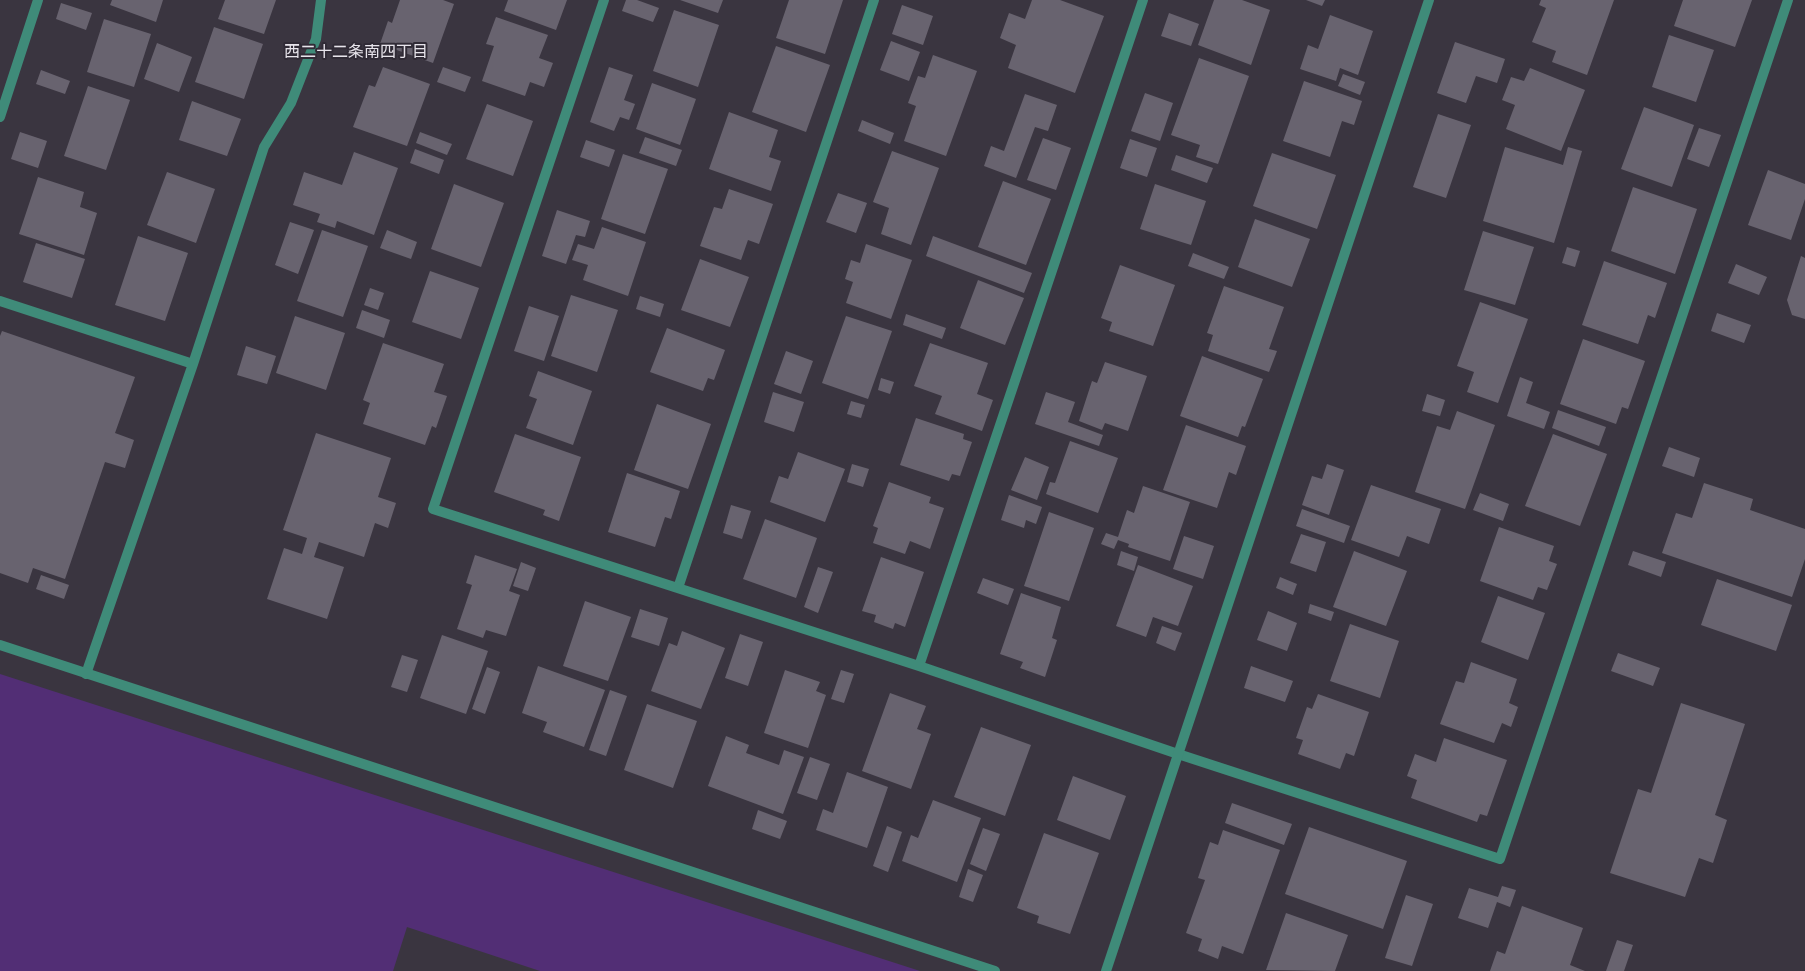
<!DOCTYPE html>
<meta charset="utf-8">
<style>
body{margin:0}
canvas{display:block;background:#3a3540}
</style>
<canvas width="1805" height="971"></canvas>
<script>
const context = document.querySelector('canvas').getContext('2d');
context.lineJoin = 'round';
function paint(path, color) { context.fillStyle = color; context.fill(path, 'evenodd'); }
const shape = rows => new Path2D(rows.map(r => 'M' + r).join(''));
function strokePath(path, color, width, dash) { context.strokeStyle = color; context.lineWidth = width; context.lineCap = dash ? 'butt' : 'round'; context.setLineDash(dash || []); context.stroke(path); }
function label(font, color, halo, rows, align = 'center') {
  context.font = font + ' Helvetica,"Noto Sans JP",sans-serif'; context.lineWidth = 4; context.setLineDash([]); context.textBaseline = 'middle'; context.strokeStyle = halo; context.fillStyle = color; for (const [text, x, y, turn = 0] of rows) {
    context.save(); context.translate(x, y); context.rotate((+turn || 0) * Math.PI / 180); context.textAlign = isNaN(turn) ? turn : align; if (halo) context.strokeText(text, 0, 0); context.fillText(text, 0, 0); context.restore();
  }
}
paint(shape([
 [0,674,920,971,540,971,407,927,393,971,0,971]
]), '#522e75');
paint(shape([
 [112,0,163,0,156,22,110,5],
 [225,0,276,0,264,34,218,19],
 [400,0,443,0,454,4,433,63,380,44,388,21,392,23],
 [508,0,567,0,556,30,504,11],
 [626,0,637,0,659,8,653,22,622,11],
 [680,0,723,0,718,13],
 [789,0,843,0,825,54,776,38],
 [1032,0,1060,0,1104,16,1075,93,1008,68,1016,45,1000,38,1009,13,1025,19],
 [1214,0,1242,0,1270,10,1251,65,1198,45],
 [1306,0,1325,0,1322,6],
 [1541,0,1614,0,1587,75,1552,62,1556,51,1532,42,1546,8,1539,5],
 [1683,0,1752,0,1735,47,1674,26],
 [61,3,92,13,86,30,56,19],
 [902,5,933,16,923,45,892,34],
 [674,10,719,25,698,87,653,71],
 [1169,13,1199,24,1191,46,1161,36],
 [1330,15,1373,31,1358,75,1340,68,1336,81,1300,69,1308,45,1318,49],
 [496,17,548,35,539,58,553,63,544,87,530,82,525,96,482,81,494,46,486,44],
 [104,19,151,34,134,87,87,72],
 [214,27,263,44,244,99,195,82],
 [1669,35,1714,50,1696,102,1652,87],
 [891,41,920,52,909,81,880,70],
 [1455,42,1505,59,1497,83,1476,76,1466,103,1437,93],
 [157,43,192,57,179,92,144,79],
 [776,46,830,65,806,132,752,112],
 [933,55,977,71,946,156,904,141,916,106,908,103,918,76,925,78],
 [1199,58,1249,76,1218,164,1196,157,1200,145,1171,135],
 [383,67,430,84,407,146,353,127,369,85,375,87],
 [443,67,471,77,465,92,437,82],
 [609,67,633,75,624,100,635,104,629,120,620,117,614,131,590,122],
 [1530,68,1585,90,1561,151,1506,129,1515,105,1502,100,1511,77,1524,81],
 [41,70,70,81,65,94,36,84],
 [1343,74,1365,82,1360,95,1338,86],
 [1304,81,1362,101,1354,125,1342,121,1330,157,1283,141],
 [652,83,696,99,680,145,636,129],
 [88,86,130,100,106,170,64,156],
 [1145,93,1173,103,1160,141,1131,131],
 [1025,94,1057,105,1048,131,1035,127,1016,178,984,166,991,146,1004,151],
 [192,101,241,119,227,156,179,140],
 [487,104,533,121,513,176,466,159],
 [1644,107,1694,125,1672,187,1621,169],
 [729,112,778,130,769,157,781,161,771,191,709,169],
 [1438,114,1471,125,1446,198,1413,187],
 [862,120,894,133,890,144,858,131],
 [1699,128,1721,135,1709,167,1687,159],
 [20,132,47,141,38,168,11,159],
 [420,132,452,144,447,155,416,143],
 [645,137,682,150,676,166,639,153],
 [1043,138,1071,148,1056,190,1027,180],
 [1130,139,1157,148,1147,177,1120,168],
 [586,140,615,150,609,167,580,157],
 [1505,147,1563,165,1568,147,1582,151,1554,243,1483,221],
 [415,149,444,160,439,174,410,163],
 [892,151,939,168,911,245,881,234,889,208,873,202],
 [354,152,398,168,374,235,337,221,335,228,317,222,320,214,293,205,304,172,342,185],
 [1272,153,1336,175,1317,229,1253,206],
 [623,154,668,169,645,234,601,219],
 [1176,155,1213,168,1207,183,1171,170],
 [1768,170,1805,184,1805,199,1791,240,1748,225],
 [167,172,215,189,196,243,147,225],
 [38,177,84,192,80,207,97,213,84,255,19,234],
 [1003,181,1051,199,1026,265,978,247],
 [454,184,504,203,481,267,431,249],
 [1155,184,1206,201,1191,245,1140,229],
 [1633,187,1697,209,1675,274,1611,251],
 [729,189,773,204,759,244,748,240,741,260,700,246,714,207,722,209],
 [838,193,867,203,856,233,826,222],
 [557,210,590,221,585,237,576,235,566,264,542,256],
 [1255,219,1310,239,1292,287,1238,267],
 [290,222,314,230,298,274,275,265],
 [602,227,646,242,628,296,583,280,588,265,572,260,578,244,594,249],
 [322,230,368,246,343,317,297,301],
 [387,230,417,242,411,259,380,248],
 [1483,231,1534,247,1515,305,1464,290],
 [138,236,188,253,165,321,115,305],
 [933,236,1032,273,1024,293,926,256],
 [36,243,85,259,72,298,23,282],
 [866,244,912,260,891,319,846,303,853,282,845,279,851,260,860,263],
 [1567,247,1580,251,1575,267,1562,263],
 [1193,253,1229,267,1224,279,1188,266],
 [1801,256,1805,258,1805,319,1792,315,1787,300],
 [700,259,749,277,730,327,681,310],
 [1604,261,1667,283,1655,318,1648,315,1638,344,1582,325],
 [1736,264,1767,277,1759,295,1728,283],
 [1120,265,1175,285,1153,346,1109,331,1112,322,1101,318],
 [430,271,479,288,461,339,412,322],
 [978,280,1024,298,1005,345,960,328],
 [1224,286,1284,307,1269,349,1277,351,1269,372,1208,351,1213,335,1207,333],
 [370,288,384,293,378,310,364,305],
 [571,295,618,310,597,372,551,356],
 [640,296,664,304,660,317,636,309],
 [1480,302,1528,319,1498,403,1467,392,1474,372,1457,366],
 [529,306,559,316,544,361,514,351],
 [362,310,390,320,384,338,356,328],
 [1717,313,1751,325,1744,343,1711,331],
 [906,314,946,328,942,339,903,325],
 [295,316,345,333,326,390,276,373],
 [846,316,892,331,868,399,822,383],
 [667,328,725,350,714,380,708,378,703,391,650,372],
 [2,331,135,377,115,433,134,440,125,468,105,462,65,579,33,568,28,583,0,573,0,336],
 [1583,339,1645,361,1628,409,1622,407,1616,424,1560,404],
 [383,343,444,364,434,392,447,396,436,428,432,426,425,445,363,424,370,403,363,400],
 [930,343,988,363,977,394,993,400,982,431,935,414,942,396,914,386],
 [246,346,276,356,267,384,237,375],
 [786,351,813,361,801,394,774,384],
 [1202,356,1263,379,1245,427,1242,426,1238,437,1180,416],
 [1105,362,1147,376,1128,431,1105,423,1102,430,1079,421,1092,381,1097,383],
 [538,371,592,391,573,445,526,428,537,399,529,396],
 [1520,377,1533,382,1526,403,1550,412,1544,429,1507,416],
 [881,378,894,382,890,394,878,390],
 [773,392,804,402,794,432,764,422],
 [1046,392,1075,402,1068,422,1103,435,1099,446,1035,424],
 [1427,394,1445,400,1440,416,1422,411],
 [851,401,865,405,861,418,847,414],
 [657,404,711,424,688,489,634,470],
 [1558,410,1606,427,1599,446,1552,428],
 [1457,411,1495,425,1465,509,1415,492,1437,426,1450,430],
 [916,418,964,434,963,439,972,442,960,476,952,474,949,481,900,465],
 [1186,425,1246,446,1236,475,1229,472,1217,508,1163,490],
 [316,433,391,458,378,497,396,503,388,528,375,523,364,557,319,542,314,557,344,567,327,619,267,599,284,548,302,554,307,538,283,530],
 [515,434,581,457,559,521,543,515,545,510,494,492],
 [1553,434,1607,454,1580,526,1525,506],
 [1070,441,1118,458,1098,513,1046,494,1050,482,1055,483],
 [1669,447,1700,458,1694,477,1662,466],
 [798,452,845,469,825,522,770,502,779,476,788,479],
 [1025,457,1049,467,1037,500,1011,490],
 [852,464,869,469,863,487,847,482],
 [1327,464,1344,470,1329,515,1302,505,1312,476,1322,479],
 [627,473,680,491,671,519,665,517,655,547,608,532],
 [889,482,931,497,929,503,944,508,930,549,910,541,905,554,873,543,878,528,873,526],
 [1704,483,1753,499,1750,510,1805,529,1805,559,1792,597,1662,553,1676,513,1692,518],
 [1371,485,1441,509,1429,544,1407,536,1399,557,1351,540],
 [1143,486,1190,502,1170,561,1128,547,1129,544,1118,540,1114,549,1101,544,1106,533,1118,537,1127,510,1134,513],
 [1480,493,1509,504,1503,521,1473,510],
 [1009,495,1042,507,1036,524,1026,520,1024,528,1001,520],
 [731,505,751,511,742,539,723,533],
 [1302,509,1350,526,1344,543,1296,526],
 [1049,512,1094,528,1069,601,1024,586],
 [765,519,817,538,796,598,743,579],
 [1499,527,1554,546,1549,561,1557,564,1547,590,1538,587,1533,600,1480,581],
 [1301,534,1326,542,1316,572,1290,563],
 [1184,536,1214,546,1203,579,1173,569],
 [1121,551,1138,557,1134,571,1117,565],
 [1354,551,1407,571,1386,626,1333,607],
 [1633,551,1666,562,1661,577,1628,565],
 [475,555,517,569,509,591,520,595,506,636,486,630,483,638,457,629,472,585,466,583],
 [881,557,924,572,905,627,895,623,893,629,874,622,876,615,862,611],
 [521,562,536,568,528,591,513,586],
 [1138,565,1193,586,1178,626,1153,617,1146,637,1116,626],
 [818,567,833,572,818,613,804,607],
 [41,575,69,585,64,599,36,589],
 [1280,577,1297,584,1293,595,1276,588],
 [983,578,1014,589,1008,605,977,593],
 [1717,579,1792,605,1776,651,1701,625],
 [1021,593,1061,607,1052,638,1057,640,1045,677,1020,668,1023,662,1000,654],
 [1498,596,1545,613,1528,660,1481,642],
 [585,601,631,617,608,681,563,666],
 [1310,604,1334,612,1331,621,1308,613],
 [640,609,668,618,659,646,631,637],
 [1268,611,1297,623,1287,651,1257,640],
 [1350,624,1399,641,1380,698,1330,681],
 [1162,626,1182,633,1175,651,1156,643],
 [682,631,725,648,701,709,651,691,669,643,677,646],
 [740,634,763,642,748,686,725,678],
 [442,635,488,651,466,714,420,698],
 [1618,653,1660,668,1653,686,1611,671],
 [402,655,418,660,407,692,391,687],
 [1471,662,1517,679,1509,703,1518,707,1511,727,1502,723,1494,743,1440,724,1456,681,1464,683],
 [538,666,605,690,584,747,543,732,547,722,522,713],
 [1251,666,1293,681,1285,702,1244,688],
 [487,667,500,672,485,714,472,709],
 [785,670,820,682,816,691,826,695,808,748,764,733],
 [841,670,854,674,844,703,831,699],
 [610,690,627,696,606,756,589,750],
 [890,693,926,706,917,729,931,734,911,789,862,771],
 [1318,694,1369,712,1354,756,1346,753,1340,769,1298,754,1303,740,1296,738,1307,707,1312,709],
 [1681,703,1745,724,1715,815,1727,820,1713,863,1699,858,1685,897,1610,873,1638,789,1651,793],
 [647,704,697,721,673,788,624,770],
 [981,727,1031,745,1005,816,954,797],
 [726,736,749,745,746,753,779,765,784,750,804,757,783,814,708,786],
 [1444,738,1507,760,1487,816,1480,814,1477,822,1411,798,1417,780,1407,776,1415,754,1436,762],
 [810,757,830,764,817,800,797,793],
 [847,772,888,787,867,848,816,830,823,809,833,813],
 [1073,776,1126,796,1110,840,1057,820],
 [933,800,981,818,957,882,902,861,911,835,918,838],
 [1232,803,1292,824,1284,845,1225,823],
 [758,810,787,821,780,839,752,829],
 [887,826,902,832,888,872,873,866],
 [1309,827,1407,861,1383,929,1285,894],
 [983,828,1000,834,986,871,970,864],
 [1223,830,1280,850,1243,954,1222,946,1218,959,1198,951,1202,939,1186,933,1205,880,1198,878,1210,842,1218,845],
 [1044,833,1099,853,1070,934,1037,923,1039,916,1017,908],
 [968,869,983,875,973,902,959,897],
 [1502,886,1516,890,1510,907,1497,902,1488,928,1458,918,1469,888,1498,897],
 [1406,895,1433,904,1412,966,1385,958],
 [1522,906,1583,928,1570,965,1585,971,1490,971,1497,951,1505,954],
 [1286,913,1348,935,1335,971,1266,970],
 [1617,940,1633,945,1624,971,1606,971]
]), '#68636f');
strokePath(shape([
 [604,0,433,509,919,666,1178,754,1500,859,1788,0],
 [0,117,38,0],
 [0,301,193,364],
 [678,588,874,0],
 [919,666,1143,0],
 [86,674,193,364,264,147,291,103,316,39,321,0]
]), '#3f8b79', 10);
strokePath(shape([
 [0,645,995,971],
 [1106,971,1429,0]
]), '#3f8b79', 10);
label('16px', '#e7e4eb', '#302b36', [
 ["西二十二条南四丁目",356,53]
]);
</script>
